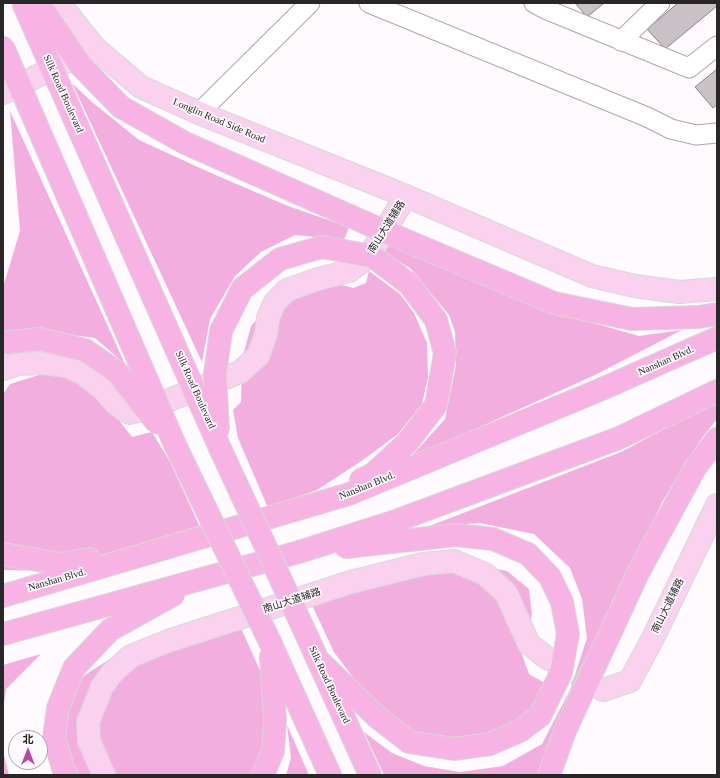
<!DOCTYPE html>
<meta charset="utf-8">
<style>
body{margin:0}
#map{position:relative;width:720px;height:778px;overflow:hidden;background:#fefafd;font-family:"Times New Roman","Noto Sans SC",serif}
canvas{display:block}
.frame{position:absolute;inset:0;border:4px solid #292628;pointer-events:none}
.north{position:absolute;left:8px;top:730px;width:40px;height:40px;box-sizing:border-box;background:#fefafd;border:1px solid #a9a5a8;border-radius:50%;rotate:0deg;font-size:11px;font-weight:700;line-height:16px;text-align:center;color:#292628}
.north::after{content:'';display:block;margin:auto;width:14px;height:18px;background:#ba47a1;clip-path:polygon(50% 0,100% 100%,50% 72%,0 100%)}
</style>
<div id="map">
<canvas width="720" height="778"></canvas>
<div class="frame"></div>
<div class="north">北</div>
</div>
<script>
const context = document.querySelector('canvas').getContext('2d');
context.lineJoin = 'round';
function paint(path, color) { context.fillStyle = color; context.fill(path, 'evenodd'); }
const shape = rows => new Path2D(rows.map(r => 'M' + r).join(''));
function strokePath(path, color, width, dash) { context.strokeStyle = color; context.lineWidth = width; context.lineCap = dash ? 'butt' : 'round'; context.setLineDash(dash || []); context.stroke(path); }
function label(font, color, halo, rows, align = 'center') {
  context.font = font + ' "Times New Roman","Noto Sans SC",serif'; context.lineWidth = 3.5; context.setLineDash([]); context.textBaseline = 'middle'; context.strokeStyle = halo; context.fillStyle = color; for (const [text, x, y, turn = 0] of rows) {
    context.save(); context.translate(x, y); context.rotate((+turn || 0) * Math.PI / 180); context.textAlign = isNaN(turn) ? turn : align; if (halo) context.strokeText(text, 0, 0); context.fillText(text, 0, 0); context.restore();
  }
}
paint(shape([
 [72,83,92,102,139,140,211,173,288,206,349,227,344,240,295,235,261,252,235,276,210,319,202,362],
 [10,111,125,364,95,338,48,332,3,341,3,287,20,231],
 [377,237,562,314,639,336,682,330,595,375,409,459,445,419,456,365,455,332,449,315,410,268,374,248],
 [369,271,400,294,414,313,427,343,428,377,422,404,398,434,363,460,317,490,268,508,238,438,233,410,241,402,242,359,251,326,275,297,323,280,353,288,366,283],
 [42,374,68,378,97,392,132,437,152,432,170,462,200,527,77,567,41,571,3,570,3,394,10,384],
 [717,401,717,419,702,438,662,502,540,775,384,775,364,732,392,753,424,766,460,772,503,766,542,744,570,690,587,638,582,599,570,568,534,534,480,523,427,527,621,452],
 [474,565,507,571,529,589,532,615,520,649,529,674,550,686,526,732,424,742,363,691,334,652,305,590],
 [240,626,262,675,269,729,264,775,79,775,75,769,58,751,60,702,85,675,133,644],
 [41,654,6,689,3,710,3,665],
 [287,725,309,775,286,775,291,758],
 [3,751,9,775,3,775]
]), '#f2aedf');
const building = shape([
 [575,3,604,3,587,17,575,3],
 [678,3,717,3,717,6,665,49,647,29,678,3],
 [717,69,717,105,713,108,695,87,717,69]
]);
paint(building, '#c9c1c6');
strokePath(building, '#8a8287', 1);
strokePath(shape([
 [547,658,603,690]
]), '#d3d0d2', 22, [22, 11]);
const minor = shape([
 [369,3,647,117,671,129,696,135,717,133],
 [534,3,545,9,689,68,717,46],
 [621,41,660,3],
 [199,113,310,3]
]);
const major = shape([
 [61,3,64,9,95,48,141,87,199,113,406,196,592,276,635,286,679,292,717,289],
 [3,93,92,49],
 [3,369,18,364,43,363,67,366,84,374,103,389,116,404,129,413,144,410,240,372,258,356,266,334,268,318,275,302,287,290,318,279,349,271,368,257,406,196],
 [603,690,630,681,654,636,717,505],
 [104,775,89,741,88,722,102,687,112,673,131,656,168,641,351,582,423,564,454,561,485,574,506,593,529,644,547,658]
]);
const highway = shape([
 [393,235,554,303,632,319,699,317,717,314],
 [361,480,373,474,407,443,436,405,445,353,436,320,409,284],
 [3,554,61,564,89,559],
 [3,596,349,494,602,389,717,338],
 [3,634,299,552,393,522,619,438,717,391],
 [306,634,370,775],
 [270,642,330,775],
 [318,660,377,717,409,742,454,749,490,744,520,731,540,716,561,673,568,634,562,602,550,577,528,554,493,539,456,535,346,547],
 [67,775,64,771,54,738,58,708,74,668,110,630,173,595],
 [263,775,273,751,275,720,271,657],
 [549,775,565,731,638,573,695,468,717,439]
]);
strokePath(minor, '#ada5aa', 21);
strokePath(major, '#d8d8d8', 24);
strokePath(highway, '#d8d8d8', 24);
strokePath(minor, '#fff', 19);
strokePath(major, '#fad1ee', 22);
strokePath(highway, '#f6b3e3', 22);
const highwayBridge = shape([
 [23,3,219,446,306,634],
 [38,3,81,66,121,107,185,143,393,235],
 [3,47,176,447,270,642],
 [3,343,40,339,85,350,117,372,157,423],
 [218,431,215,374,221,331,242,289,280,259,322,247,372,256,409,284]
]);
strokePath(highwayBridge, '#d8d8d8', 24, []);
strokePath(highwayBridge, '#f6b3e3', 22);
label('10px', '#292628', '#fefafd', [
 ["Silk Road Boulevard",63,94,66],
 ["Longlin Road Side Road",219,121,23],
 ["南山大道辅路",387,227,-58],
 ["Nanshan Blvd.",666,361,-24],
 ["Silk Road Boulevard",195,390,66],
 ["Nanshan Blvd.",367,486,-22],
 ["Nanshan Blvd.",57,580,-16],
 ["南山大道辅路",292,601,-18],
 ["南山大道辅路",668,606,-64],
 ["Silk Road Boulevard",329,685,65]
]);
</script>
